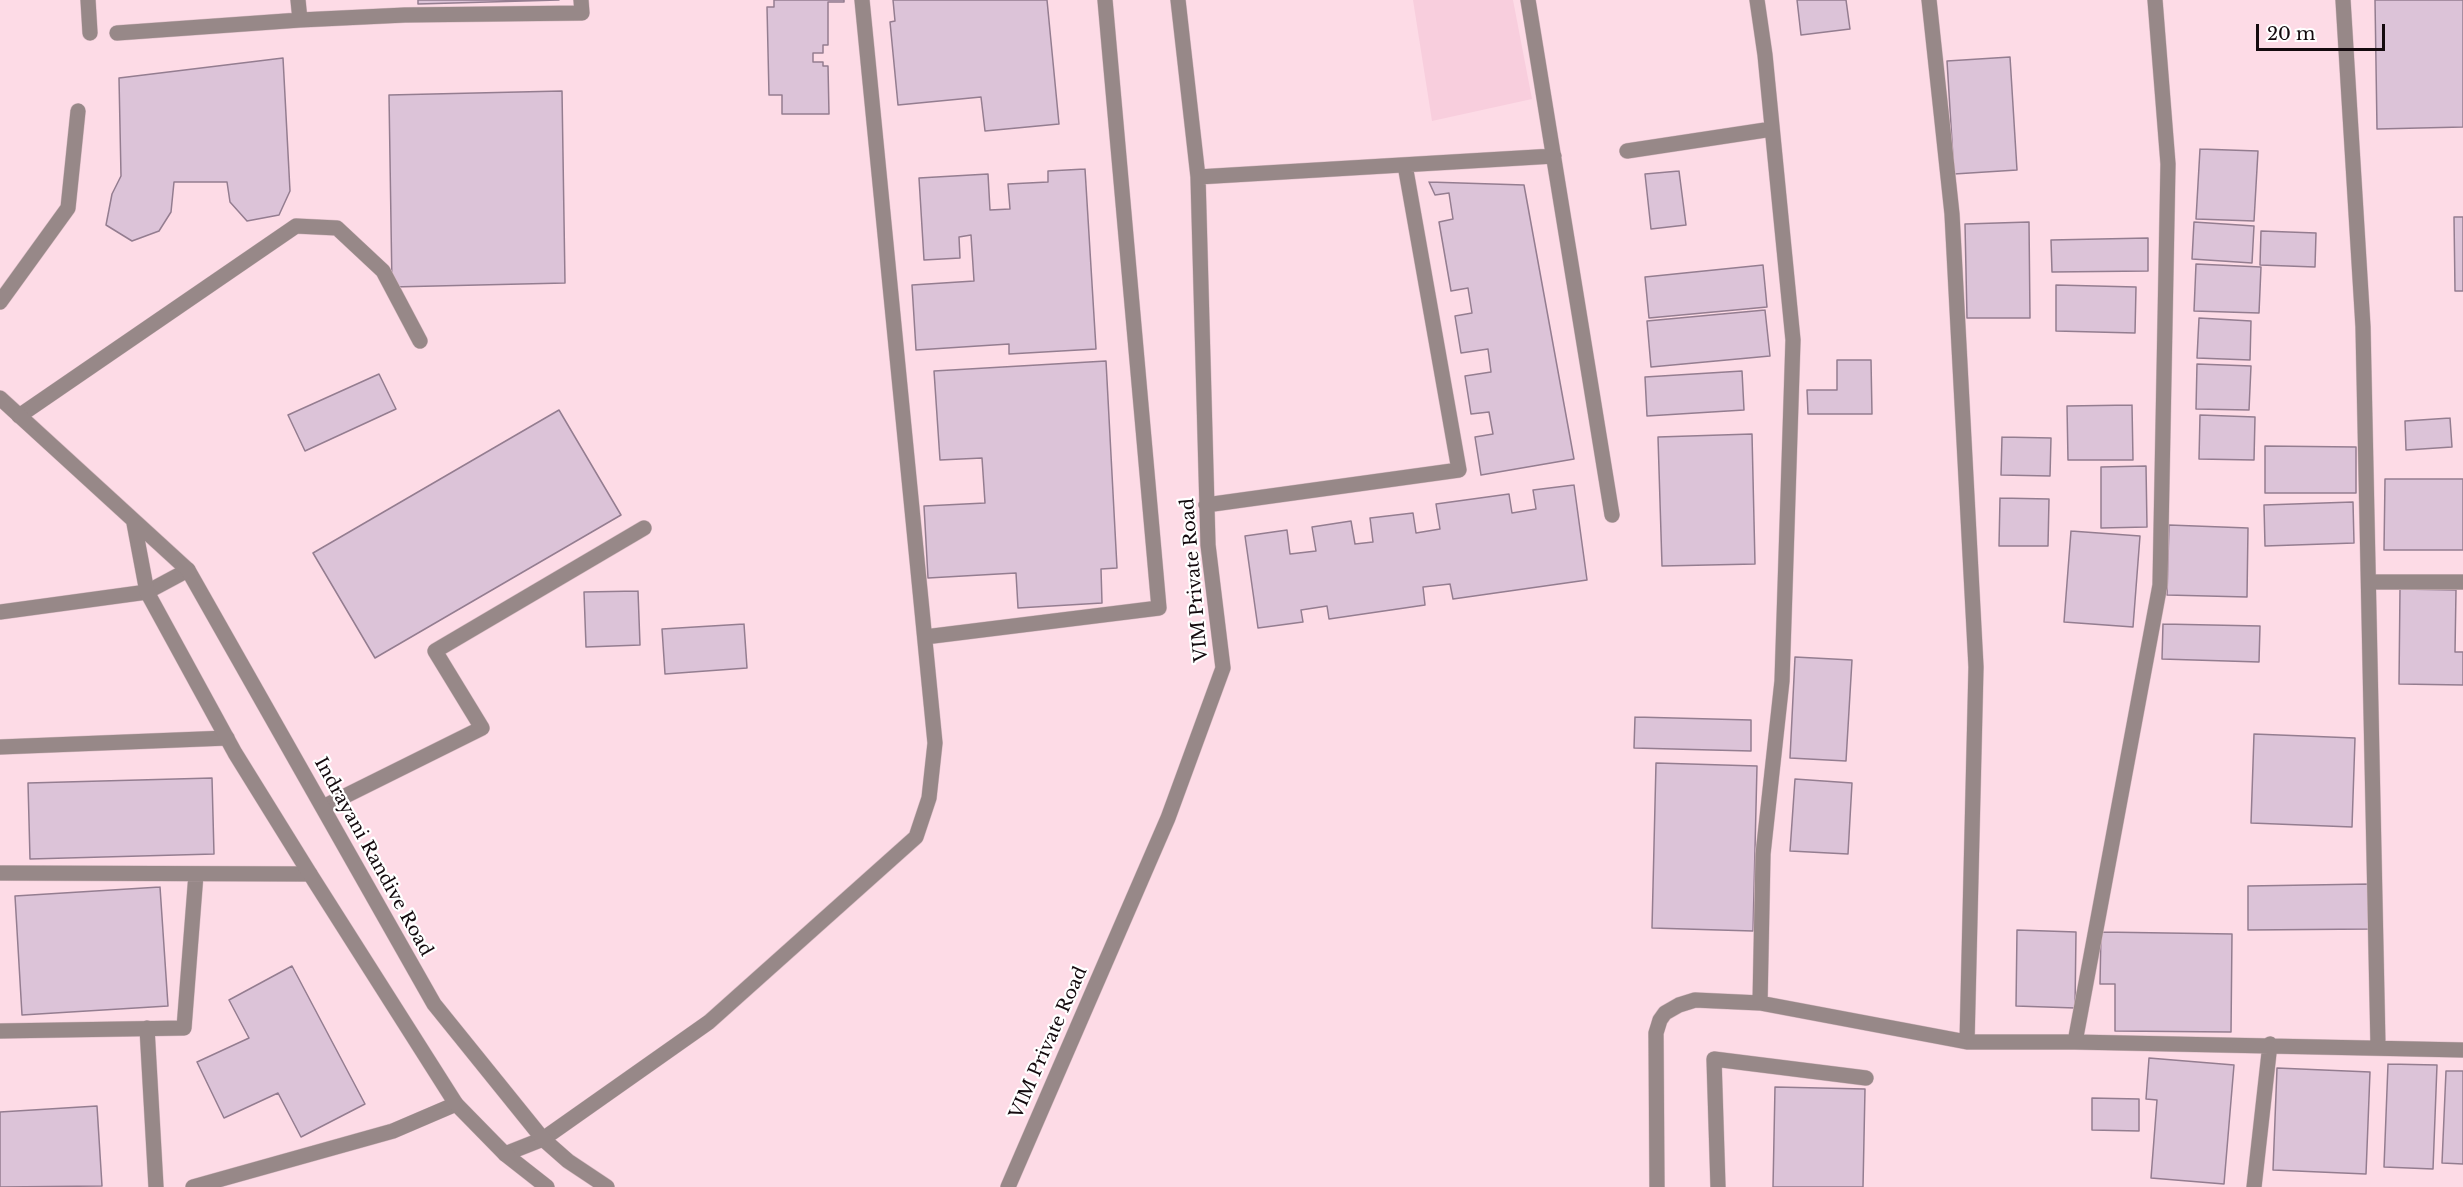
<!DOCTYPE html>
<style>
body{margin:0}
#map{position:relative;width:2463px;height:1187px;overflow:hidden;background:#fddbe6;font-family:"Libre Baskerville",serif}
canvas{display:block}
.scale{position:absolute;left:2256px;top:24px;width:129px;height:27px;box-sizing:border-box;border:3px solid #140a0e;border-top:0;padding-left:8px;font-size:18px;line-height:21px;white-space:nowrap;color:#140a0e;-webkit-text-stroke:4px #fff;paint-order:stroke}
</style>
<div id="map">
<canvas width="2463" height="1187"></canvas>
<div class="scale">20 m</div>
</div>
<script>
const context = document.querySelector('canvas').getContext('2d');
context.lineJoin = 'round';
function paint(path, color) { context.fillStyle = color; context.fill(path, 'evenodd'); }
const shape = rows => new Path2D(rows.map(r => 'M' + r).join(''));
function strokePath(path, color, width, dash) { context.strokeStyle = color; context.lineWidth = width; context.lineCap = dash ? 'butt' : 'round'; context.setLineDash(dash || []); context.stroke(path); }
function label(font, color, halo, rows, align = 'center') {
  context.font = font + ' "Libre Baskerville",serif'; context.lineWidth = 4.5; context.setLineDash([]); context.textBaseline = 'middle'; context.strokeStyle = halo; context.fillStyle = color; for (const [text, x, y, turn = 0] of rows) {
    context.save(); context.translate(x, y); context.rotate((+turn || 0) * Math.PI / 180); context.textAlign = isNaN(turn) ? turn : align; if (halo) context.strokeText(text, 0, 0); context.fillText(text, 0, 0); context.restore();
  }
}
paint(shape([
 [1413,0,1513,0,1532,99,1432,121]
]), '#f8cedd');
const building = shape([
 [418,0,559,0,418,4,418,0],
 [774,0,844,0,844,2,828,2,828,45,823,45,823,53,813,53,813,62,823,62,823,66,828,66,829,114,782,114,782,95,769,95,767,7,774,7,774,0],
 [893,0,1047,0,1059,124,985,131,981,97,898,105,890,22,895,21,893,0],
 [1797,0,1846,0,1850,29,1801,35,1797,0],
 [2375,0,2463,0,2463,127,2377,129,2375,0],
 [2010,57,2017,170,1954,174,1947,61,2010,57],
 [283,58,290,191,279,215,247,221,230,202,227,182,174,182,171,212,159,231,132,241,106,225,112,194,121,176,119,78,283,58],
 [562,91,565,283,392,287,389,95,562,91],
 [2200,149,2258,151,2254,221,2196,219,2200,149],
 [1085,169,1096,349,1009,354,1009,344,916,350,912,285,974,281,971,235,959,237,960,258,924,260,919,178,988,174,990,210,1010,209,1008,184,1048,182,1048,171,1085,169],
 [1679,171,1686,225,1651,229,1645,174,1679,171],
 [1429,182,1524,185,1574,459,1481,475,1475,437,1493,434,1489,412,1471,414,1465,376,1491,372,1488,349,1461,353,1455,316,1472,313,1468,288,1451,291,1439,222,1453,219,1449,193,1435,195,1429,182],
 [2454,217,2463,217,2463,291,2455,291,2454,217],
 [2029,222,2030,318,1967,318,1965,224,2029,222],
 [2194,222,2254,226,2252,263,2192,259,2194,222],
 [2261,231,2316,233,2315,267,2260,265,2261,231],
 [2148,238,2148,271,2052,272,2051,240,2148,238],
 [2196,264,2261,267,2259,313,2194,311,2196,264],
 [1763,265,1767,307,1649,318,1645,277,1763,265],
 [2056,285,2136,287,2135,333,2056,331,2056,285],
 [1765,310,1770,356,1651,367,1647,321,1765,310],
 [2199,318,2251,321,2250,360,2197,358,2199,318],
 [1837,360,1871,360,1872,414,1808,414,1807,390,1837,390,1837,360],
 [1106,361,1117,568,1101,569,1102,603,1018,608,1016,573,928,578,924,506,985,503,982,458,940,460,934,371,1106,361],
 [2197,364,2251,366,2249,410,2196,409,2197,364],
 [1742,371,1744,410,1647,416,1645,377,1742,371],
 [379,374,396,409,305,451,288,415,379,374],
 [2132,405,2133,460,2068,460,2067,406,2132,405],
 [559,410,621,515,375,658,313,553,559,410],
 [2200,415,2255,417,2254,460,2199,459,2200,415],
 [2450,418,2452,447,2406,450,2405,421,2450,418],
 [1752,434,1755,564,1662,566,1658,437,1752,434],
 [2002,437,2051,438,2050,476,2001,475,2002,437],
 [2265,446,2356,447,2356,493,2265,493,2265,446],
 [2146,466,2147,527,2101,528,2101,467,2146,466],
 [2385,479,2463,479,2463,550,2384,550,2385,479],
 [1574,485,1587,580,1453,599,1450,584,1423,587,1425,605,1329,619,1327,606,1301,610,1303,622,1258,628,1245,536,1287,530,1290,554,1316,551,1312,527,1351,521,1355,544,1373,542,1370,518,1413,513,1416,533,1440,529,1436,504,1509,494,1512,513,1536,509,1533,490,1574,485],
 [2000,498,2049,499,2048,546,1999,546,2000,498],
 [2353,502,2354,543,2265,546,2264,505,2353,502],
 [2169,525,2248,528,2247,597,2167,595,2169,525],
 [2071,531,2140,536,2133,627,2064,622,2071,531],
 [2400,589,2456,590,2455,652,2463,652,2463,685,2399,684,2400,589],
 [638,591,640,645,586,647,584,592,638,591],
 [744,624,747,668,665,674,662,629,744,624],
 [2163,624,2260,626,2259,662,2162,659,2163,624],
 [1795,657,1852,660,1846,761,1790,758,1795,657],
 [1635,717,1751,720,1751,751,1634,748,1635,717],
 [2254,734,2355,738,2352,827,2251,823,2254,734],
 [1656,763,1757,766,1753,931,1652,928,1656,763],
 [212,778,214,854,30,859,28,783,212,778],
 [1795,779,1852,783,1848,854,1790,851,1795,779],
 [2371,884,2371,929,2248,930,2248,886,2371,884],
 [160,887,168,1006,22,1015,15,896,160,887],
 [2017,930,2076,932,2075,1008,2016,1006,2017,930],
 [2101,932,2232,934,2231,1032,2115,1031,2115,984,2100,984,2101,932],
 [292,966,365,1104,301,1137,278,1093,224,1118,197,1062,249,1038,229,1000,292,966],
 [2149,1058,2234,1065,2224,1184,2151,1178,2157,1100,2146,1099,2149,1058],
 [2388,1064,2437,1065,2433,1169,2384,1167,2388,1064],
 [2277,1068,2370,1072,2366,1174,2273,1170,2277,1068],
 [2446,1071,2463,1071,2463,1164,2442,1163,2446,1071],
 [1775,1087,1865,1089,1863,1187,1773,1187,1775,1087],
 [2092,1098,2139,1099,2139,1131,2092,1130,2092,1098],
 [97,1106,102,1186,0,1187,0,1112,97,1106]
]);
paint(building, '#dcc3d8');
strokePath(building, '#947d90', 1.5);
const service = shape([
 [298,0,300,20],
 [1528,0,1612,515],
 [117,33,300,20,405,15,582,13,581,0],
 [1198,177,1554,156],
 [0,302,68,208,78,111],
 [19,416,296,226,337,228,383,271,420,341],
 [1206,505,1459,470,1405,165],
 [925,637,1159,608,1105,0],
 [0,747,227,738],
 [0,873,310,874],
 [147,1028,156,1187],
 [0,1031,184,1028,196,874],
 [505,1154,543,1139,709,1022,916,837,929,798,935,743,862,0],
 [193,1187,393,1131,456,1104],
 [1008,1187,1168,818,1223,668,1208,545,1198,177,1178,0],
 [1718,1187,1714,1059,1866,1078]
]);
const minor = shape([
 [88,0,90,33],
 [1757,0,1765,55,1793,340,1782,681,1763,854,1760,1003,1967,1042,2075,1042,2160,585,2168,164,2155,0],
 [1929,0,1952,214,1976,667,1967,1042],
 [2343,0,2363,327,2378,1046],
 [1627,151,1772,129],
 [2369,582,2463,582],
 [0,612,147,592,188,570],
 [323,807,482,728,435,651,644,528],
 [2075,1042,2463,1050],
 [1657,1187,1656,1033,1660,1020,1665,1013,1679,1005,1695,1000,1760,1003],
 [2254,1187,2270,1044]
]);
const tertiary = shape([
 [0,398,188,570,434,1004,543,1139,568,1161,607,1187],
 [134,523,147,592,235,753,310,874,456,1104,505,1154,547,1187]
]);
strokePath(service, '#d8bac3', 16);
strokePath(minor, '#d8bac3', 16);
strokePath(tertiary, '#d8bac3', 16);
strokePath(service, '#978888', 15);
strokePath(minor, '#978888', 15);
strokePath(tertiary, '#978888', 15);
label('18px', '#140a0e', '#fff', [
 ["VIM Private Road",1195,580,-95],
 ["Indrayani Randive Road",373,857,61],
 ["VIM Private Road",1049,1043,-66]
]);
</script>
